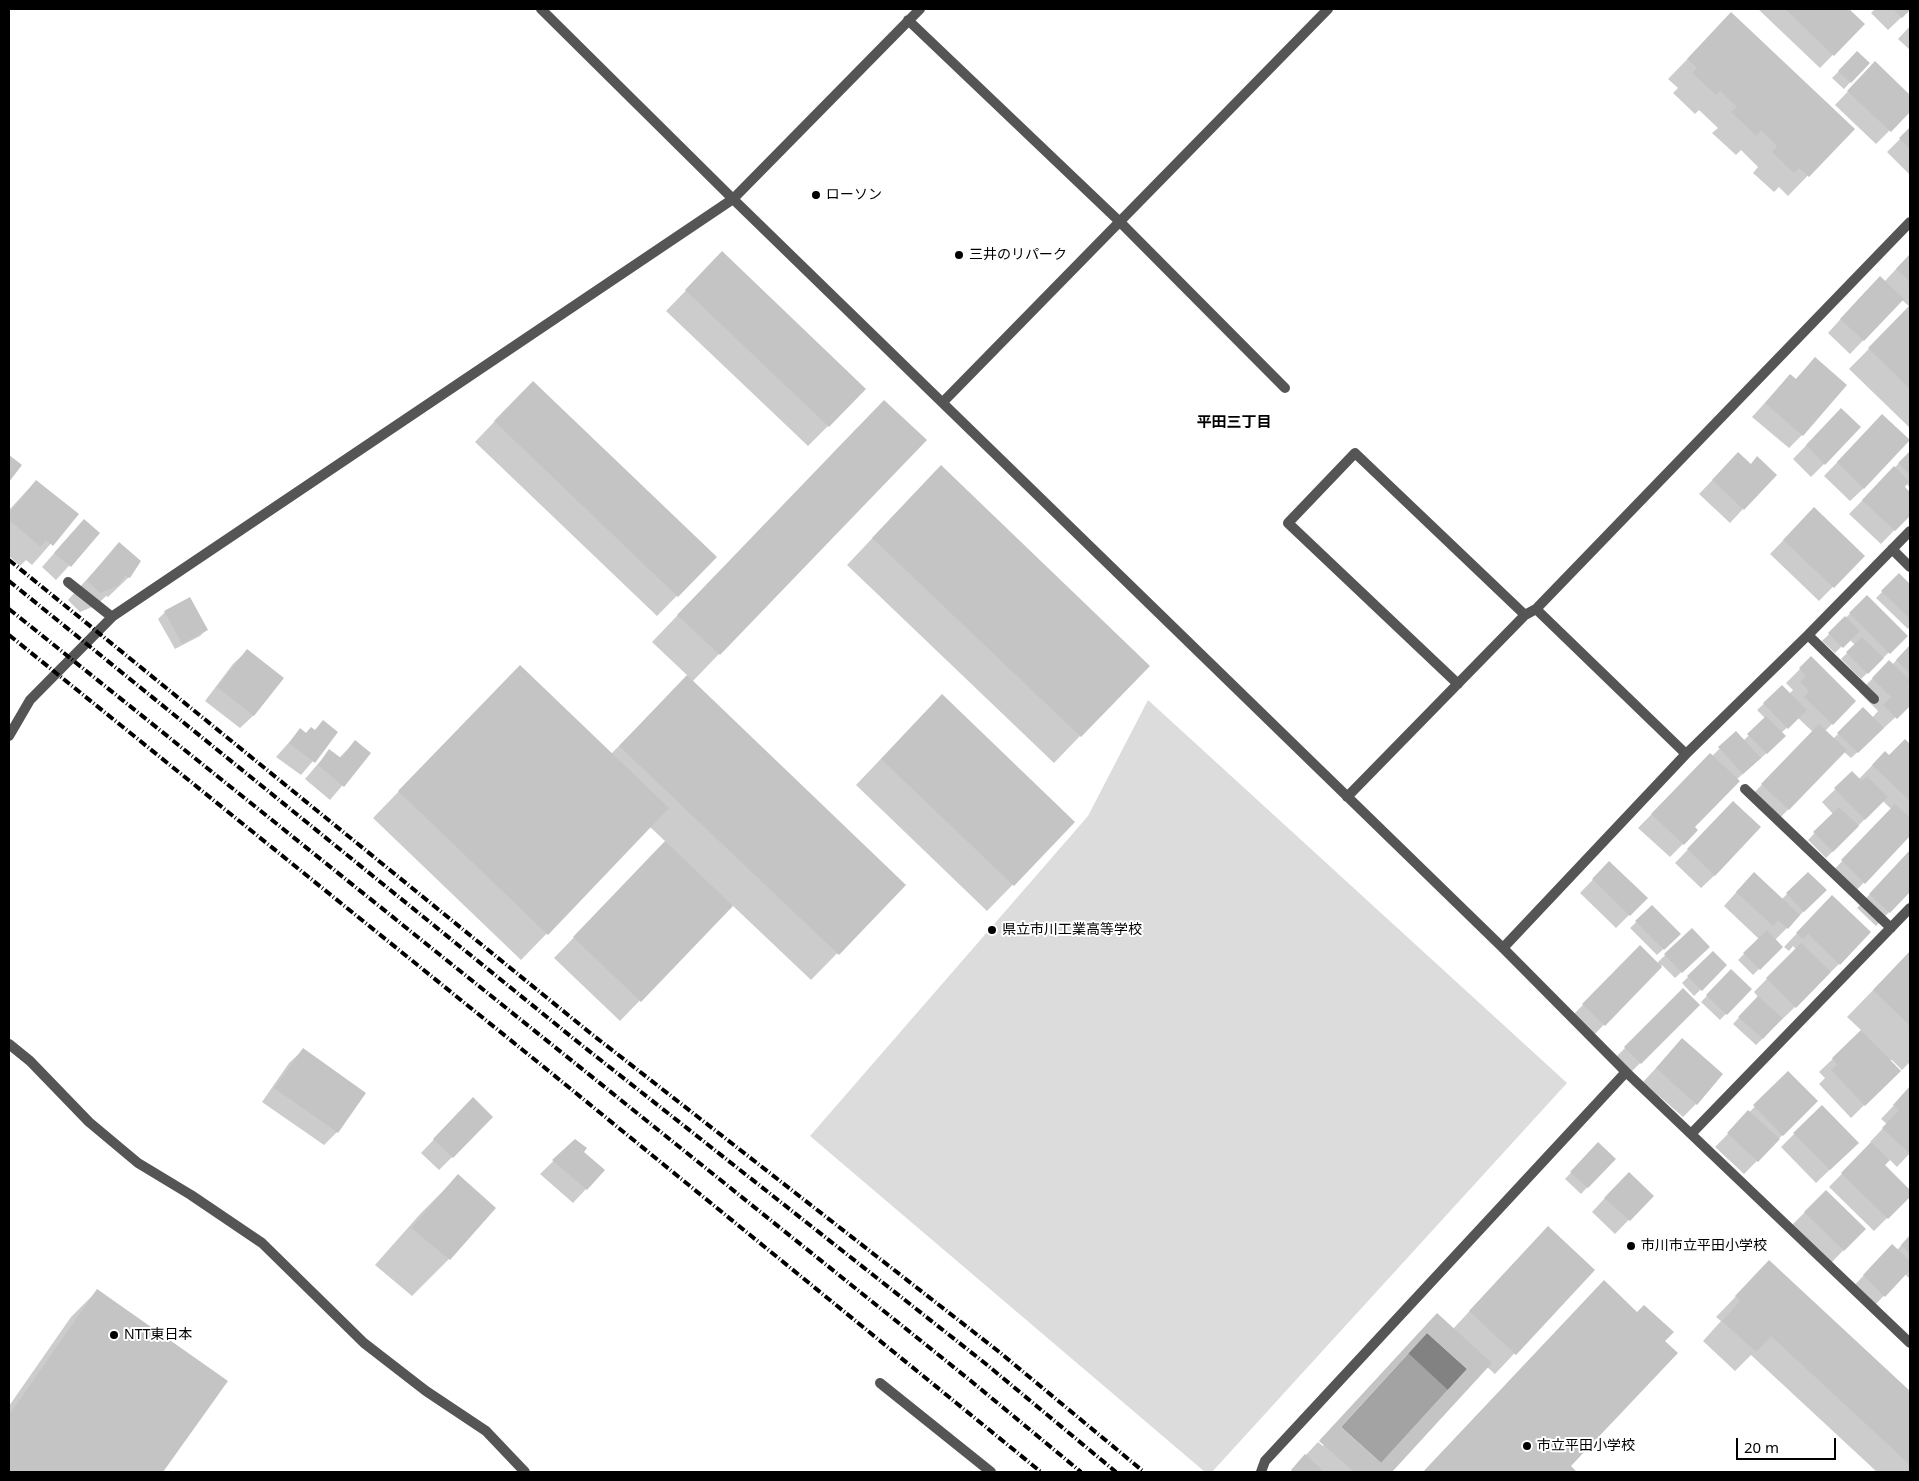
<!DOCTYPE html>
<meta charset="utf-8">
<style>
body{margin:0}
#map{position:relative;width:1919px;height:1481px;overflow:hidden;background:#fff;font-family:"Noto Sans",sans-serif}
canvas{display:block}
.frame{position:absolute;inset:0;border:10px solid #000;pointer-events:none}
.scale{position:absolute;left:1736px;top:1438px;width:100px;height:22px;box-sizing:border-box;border:2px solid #000;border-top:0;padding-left:6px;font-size:15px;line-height:18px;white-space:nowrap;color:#000;-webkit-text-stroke:4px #fff;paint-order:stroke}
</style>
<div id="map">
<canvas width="1919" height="1481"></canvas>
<div class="frame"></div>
<div class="scale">20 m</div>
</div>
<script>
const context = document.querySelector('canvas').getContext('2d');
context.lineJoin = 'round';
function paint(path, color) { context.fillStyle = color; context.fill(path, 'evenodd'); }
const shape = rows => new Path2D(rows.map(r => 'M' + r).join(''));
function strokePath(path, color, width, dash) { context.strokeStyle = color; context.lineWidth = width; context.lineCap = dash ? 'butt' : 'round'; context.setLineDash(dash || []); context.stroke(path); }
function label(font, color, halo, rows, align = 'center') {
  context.font = font + ' "Noto Sans","Noto Sans JP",sans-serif'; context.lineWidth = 4; context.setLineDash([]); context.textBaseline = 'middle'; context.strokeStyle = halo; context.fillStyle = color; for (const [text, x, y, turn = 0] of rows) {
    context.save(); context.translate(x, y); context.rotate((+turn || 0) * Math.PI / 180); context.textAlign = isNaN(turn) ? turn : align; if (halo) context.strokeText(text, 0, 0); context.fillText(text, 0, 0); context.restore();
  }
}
paint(shape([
 [1148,700,1567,1083,1212,1472,1205,1472,810,1136,1088,816]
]), '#dcdcdc');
paint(shape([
 [1427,1333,1467,1369,1381,1463,1341,1427]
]), '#a3a3a3');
paint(shape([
 [1758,9,1847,9,1863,24,1820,68],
 [1875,9,1910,9,1888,30,1871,13],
 [1910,26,1910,50,1898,39],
 [1712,34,1853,129,1788,196,1779,187,1774,192,1753,173,1758,167,1741,150,1736,155,1712,133,1718,128,1699,110,1695,114,1673,93,1678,88,1668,79],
 [1857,53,1868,63,1844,89,1832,78],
 [1875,63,1910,96,1910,110,1876,144,1835,105],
 [1910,129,1910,175,1887,152],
 [1910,254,1910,428,1849,369,1910,307,1902,300,1850,354,1828,333,1866,291,1884,282],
 [703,273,865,389,808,446,666,311],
 [1815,359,1802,435,1789,448,1752,417,1790,375,1795,380],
 [513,402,715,557,657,616,475,442],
 [1828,423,1824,464,1811,477,1793,459],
 [858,427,925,440,692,682,904,885,811,980,732,905,620,1021,554,958,666,842,650,827,521,960,373,818,494,693,611,754,688,676,652,642],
 [1869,429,1864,488,1850,501,1824,476],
 [1910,452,1910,488,1906,483,1903,487,1910,494,1910,514,1881,544,1849,514],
 [1725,467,1743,509,1730,523,1699,494],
 [36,481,77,514,32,565,26,560,20,566,9,556,9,510],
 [915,493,1080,736,1054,763,847,565],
 [1801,522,1863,556,1819,601,1770,554],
 [99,533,56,580,42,567,71,534],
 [119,544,129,577,108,597,106,596,97,605,80,612,68,600],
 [1899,575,1910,585,1910,626,1908,629,1876,598],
 [1867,597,1906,636,1861,679,1841,659,1855,645,1849,639,1835,653,1822,641],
 [190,599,207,629,200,636,175,649,158,619,165,612],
 [1910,645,1910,704,1851,758,1844,752,1775,823,1749,798,1813,732,1798,718,1781,733,1778,743,1736,780,1693,827,1697,830,1670,857,1638,828,1710,755,1712,756,1736,733,1743,741,1766,719,1757,710,1782,687,1789,694,1793,690,1786,683,1811,658,1855,701,1825,731,1833,739,1863,709,1872,718,1878,711,1859,692,1889,662,1892,665],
 [247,651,254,715,240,728,205,701,233,664],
 [916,722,1074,822,987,911,856,785],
 [311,728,315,731,337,733,301,775,276,757,300,730,305,734],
 [1905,741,1910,746,1910,834,1851,896,1829,875,1891,809,1883,801,1826,858,1808,840,1833,814,1822,802,1852,773,1859,779,1885,752,1889,756],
 [355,742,370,753,330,800,305,779,329,751,339,758],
 [1720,816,1715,875,1701,888,1675,863],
 [1910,851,1910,890,1876,926,1857,908],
 [1609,863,1646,898,1616,928,1580,893],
 [1808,873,1825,890,1775,940,1781,947,1753,975,1738,960,1759,939,1724,906,1741,887,1781,900],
 [1652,907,1679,934,1657,955,1630,928],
 [1819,910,1839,964,1756,1045,1733,1024,1758,997,1754,992,1796,949,1793,946,1789,951,1784,947],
 [1692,929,1708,947,1675,978,1662,965,1591,1038,1570,1018,1640,947,1657,963],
 [1713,952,1726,965,1694,996,1682,983],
 [1910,952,1910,1062,1902,1070,1892,1060,1890,1061,1899,1071,1851,1118,1819,1084,1825,1078,1819,1072,1862,1031,1847,1017],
 [1731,971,1750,989,1720,1020,1701,1002],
 [1683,990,1699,1005,1627,1076,1611,1062],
 [1682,1040,1696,1104,1683,1117,1643,1082],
 [303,1050,337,1132,324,1145,262,1102,289,1063],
 [1788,1073,1816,1101,1744,1174,1715,1147],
 [1910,1088,1910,1153,1897,1167,1889,1159,1883,1165,1910,1192,1910,1195,1874,1231,1829,1187,1872,1143,1870,1142,1887,1124,1881,1119],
 [460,1112,452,1157,439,1170,421,1153],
 [1794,1134,1844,1156,1816,1183,1781,1147],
 [575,1140,582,1152,586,1189,573,1203,540,1174],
 [1598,1144,1614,1159,1581,1194,1565,1179],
 [458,1176,449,1259,412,1296,375,1265,421,1213],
 [1615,1187,1652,1196,1615,1234,1592,1212],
 [1826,1191,1864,1229,1830,1264,1791,1226],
 [1910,1236,1910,1279,1905,1274,1871,1309,1850,1290,1879,1259,1897,1250],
 [1528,1248,1593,1270,1495,1374,1487,1367,1391,1472,1290,1472,1318,1442,1323,1446,1325,1444,1320,1440,1437,1314,1453,1329],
 [1407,1352,1448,1390,1380,1464,1339,1427],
 [1769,1262,1910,1393,1910,1472,1877,1472,1751,1355,1735,1371,1703,1341,1721,1321,1716,1317],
 [97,1291,226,1381,162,1472,9,1472,9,1406,71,1317],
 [1584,1302,1569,1467,1576,1472,1423,1472]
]), '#0003');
paint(shape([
 [1785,9,1849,9,1865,24,1834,56],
 [1893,9,1910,9,1910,10,1902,18],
 [1731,12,1855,129,1809,177,1799,168,1794,173,1772,152,1777,146,1761,130,1756,136,1731,112,1737,107,1720,91,1716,95,1692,73,1697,68,1687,59],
 [1857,51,1870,63,1851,83,1838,71],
 [1875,61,1910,95,1910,112,1891,132,1847,91],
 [1910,127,1910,149,1899,138],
 [722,251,866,389,829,427,685,290],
 [1910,254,1910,282,1896,269],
 [1880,276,1904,299,1864,341,1840,319],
 [1910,305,1910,389,1868,348],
 [1815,357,1847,385,1803,436,1765,403,1790,374,1796,379],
 [533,381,717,557,678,597,494,421],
 [884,400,927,440,720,655,677,615],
 [1841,408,1861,427,1825,465,1806,445],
 [1882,414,1910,440,1864,489,1837,462],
 [1910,451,1910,475,1898,463],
 [1738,452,1751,464,1757,456,1777,475,1744,510,1712,480],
 [9,455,22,465,9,482],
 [941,465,1150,666,1081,737,872,538],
 [1894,466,1909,481,1905,487,1910,492,1910,516,1895,531,1862,500],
 [36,480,79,514,53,546,46,540,41,547,9,520,9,513],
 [1814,507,1865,556,1834,588,1783,540],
 [84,519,100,533,71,567,54,553],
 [119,542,141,561,130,578,125,576,118,586,100,593,87,580],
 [1899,573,1910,584,1910,619,1881,591],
 [1867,595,1908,636,1890,654,1849,613],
 [190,597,208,630,182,644,164,611],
 [1845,616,1860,631,1843,648,1828,633],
 [1862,637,1884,658,1868,674,1846,652],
 [1910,645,1910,673,1896,660],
 [247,649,284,678,254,716,217,687],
 [1811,656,1856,701,1833,725,1804,697,1809,691,1800,682,1806,676,1799,668],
 [1889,660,1910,680,1908,687,1910,689,1910,706,1897,719,1883,705,1891,697,1872,678],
 [520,665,669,808,548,935,398,791],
 [687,675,906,885,839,955,619,746],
 [1782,685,1807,710,1788,729,1763,703],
 [942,694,1075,822,1014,886,881,759],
 [1863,707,1884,728,1858,753,1837,733],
 [1766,716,1786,736,1767,754,1747,734],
 [323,720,338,732,315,763,289,743,300,728,306,733,311,727,315,730],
 [1819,724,1847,750,1789,810,1761,784],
 [1736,731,1761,758,1743,774,1718,747],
 [1905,739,1910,744,1910,801,1872,765,1885,751,1889,755],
 [355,740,371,753,344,787,318,765,329,749,341,758],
 [1710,753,1740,781,1695,827,1698,830,1684,845,1651,814],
 [1852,771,1862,781,1867,776,1888,797,1865,820,1834,788],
 [1733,801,1761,827,1715,876,1687,849],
 [1895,804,1910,818,1910,836,1865,884,1841,860],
 [1839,807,1859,826,1833,852,1813,832],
 [665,841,733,906,641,1002,573,937],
 [1910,850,1910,892,1890,913,1869,894],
 [1609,861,1648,898,1630,916,1592,879],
 [1754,872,1800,915,1788,929,1778,920,1773,926,1736,892],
 [1808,872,1827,890,1804,912,1786,893],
 [1832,895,1871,932,1840,965,1808,934,1803,939,1796,933],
 [1652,905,1681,934,1664,950,1635,921],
 [1692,928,1710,947,1682,973,1664,954],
 [1767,930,1783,947,1760,970,1743,953],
 [1801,943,1831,972,1796,1008,1766,978],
 [1640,945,1662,967,1605,1026,1582,1004],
 [1713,951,1727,965,1702,991,1687,976],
 [1910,951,1910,1026,1873,990],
 [1731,969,1752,989,1727,1015,1706,995],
 [1683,988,1700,1005,1641,1064,1624,1047],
 [1758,996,1782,1018,1763,1039,1738,1017],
 [1861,1030,1901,1071,1865,1106,1831,1070,1837,1065,1832,1058],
 [1682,1038,1723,1074,1697,1105,1656,1068],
 [303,1048,366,1093,338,1133,274,1088],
 [1788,1071,1818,1101,1783,1136,1753,1105],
 [1910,1086,1910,1154,1882,1128,1899,1110,1893,1105],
 [473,1097,493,1117,453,1158,433,1139],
 [1822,1105,1859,1143,1830,1170,1793,1133],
 [1748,1110,1780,1139,1758,1162,1727,1133],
 [575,1139,587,1148,584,1152,605,1170,587,1190,552,1160],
 [1598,1142,1616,1159,1588,1188,1570,1172],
 [1871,1142,1890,1160,1885,1165,1910,1190,1910,1197,1888,1219,1841,1173],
 [1629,1172,1654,1196,1630,1221,1604,1198],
 [458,1174,496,1208,450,1260,411,1228],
 [1826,1190,1866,1229,1844,1251,1804,1212],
 [1548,1226,1595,1270,1516,1355,1469,1311],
 [1910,1235,1910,1254,1901,1245],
 [1892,1244,1910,1261,1910,1270,1885,1297,1863,1275],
 [1769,1260,1910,1391,1910,1465,1771,1336,1756,1352,1722,1321,1740,1301,1735,1296],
 [1604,1280,1637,1312,1644,1305,1674,1332,1665,1341,1678,1353,1571,1466,1577,1472,1423,1472],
 [97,1289,228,1381,163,1472,9,1472,9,1415],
 [1437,1313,1492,1363,1392,1472,1354,1472,1319,1441],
 [1427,1333,1467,1369,1381,1463,1341,1427],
 [1305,1454,1324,1472,1294,1472,1291,1470]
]), '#c4c4c4');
strokePath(shape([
 [541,9,733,199,1503,948,1626,1072,1910,1343],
 [908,20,1120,222,1285,388],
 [943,402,1328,9],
 [1892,549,1910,567],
 [68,582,112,617],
 [1536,609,1686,754],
 [1808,635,1874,699],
 [1458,684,1288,523,1355,453,1525,615],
 [9,736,30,700,113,616,733,199,920,9],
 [1745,789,1891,928],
 [1347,797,1525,615,1536,609,1910,222],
 [1503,948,1686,754,1808,635,1910,531],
 [9,1044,30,1061,89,1122,138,1163,191,1195,262,1243,364,1343,426,1391,486,1431,525,1472],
 [1691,1134,1910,908],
 [880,1383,991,1472],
 [1261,1472,1265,1461,1626,1072]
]), '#555', 10);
strokePath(shape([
 [9,560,589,1032,998,1351,1144,1472],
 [9,581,579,1043,986,1364,1116,1472],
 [9,609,971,1381,1081,1472],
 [9,635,550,1072,1041,1472]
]), '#000', 4, [8, 2.5, 1, 2.5]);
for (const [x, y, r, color] of [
 [816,195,5,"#000"],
 [959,255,5,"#000"],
 [992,930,5,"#000"],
 [1631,1246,5,"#000"],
 [114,1335,5,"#000"],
 [1527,1446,5,"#000"]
]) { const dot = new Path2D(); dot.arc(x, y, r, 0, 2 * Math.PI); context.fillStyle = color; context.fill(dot); strokePath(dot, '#fff', 2); }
label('14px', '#000', '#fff', [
 ["ローソン",826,195],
 ["三井のリパーク",969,255],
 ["県立市川工業高等学校",1002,930],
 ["市川市立平田小学校",1641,1246],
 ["NTT東日本",124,1335],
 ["市立平田小学校",1537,1446]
], 'left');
label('bold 15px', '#000', '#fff', [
 ["平田三丁目",1234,423]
]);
</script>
